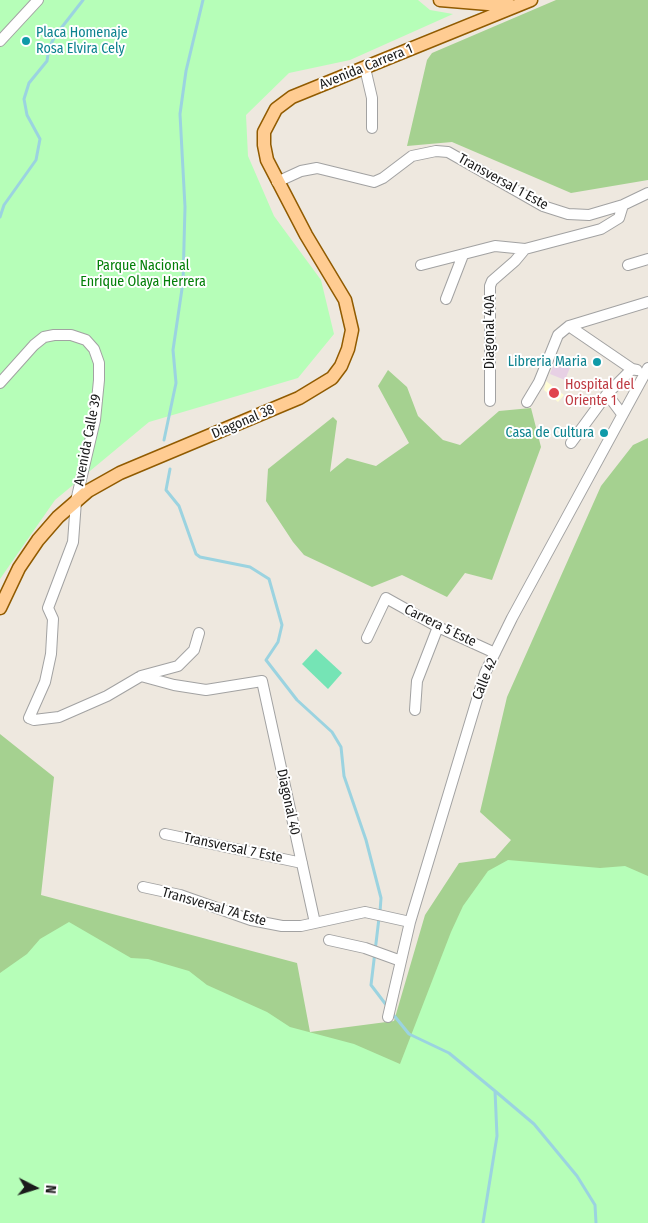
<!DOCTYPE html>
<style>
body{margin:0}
#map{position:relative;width:648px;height:1223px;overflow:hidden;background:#eee8df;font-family:"Fira Sans Condensed",sans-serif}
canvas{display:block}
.north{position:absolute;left:10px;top:1163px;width:50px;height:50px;-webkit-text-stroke:4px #fff;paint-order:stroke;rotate:95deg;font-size:14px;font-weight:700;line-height:20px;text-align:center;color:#1b1b1b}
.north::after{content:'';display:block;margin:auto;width:18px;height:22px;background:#1b1b1b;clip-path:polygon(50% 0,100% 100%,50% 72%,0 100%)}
</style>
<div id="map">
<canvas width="648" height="1223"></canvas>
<div class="north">N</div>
</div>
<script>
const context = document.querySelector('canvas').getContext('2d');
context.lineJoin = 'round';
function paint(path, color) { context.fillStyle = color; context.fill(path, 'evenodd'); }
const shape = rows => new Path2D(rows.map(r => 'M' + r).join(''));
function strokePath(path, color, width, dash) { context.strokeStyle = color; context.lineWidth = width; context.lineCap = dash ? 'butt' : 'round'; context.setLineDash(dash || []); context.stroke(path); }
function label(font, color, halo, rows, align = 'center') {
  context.font = font + ' "Fira Sans Condensed",sans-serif'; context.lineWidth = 4; context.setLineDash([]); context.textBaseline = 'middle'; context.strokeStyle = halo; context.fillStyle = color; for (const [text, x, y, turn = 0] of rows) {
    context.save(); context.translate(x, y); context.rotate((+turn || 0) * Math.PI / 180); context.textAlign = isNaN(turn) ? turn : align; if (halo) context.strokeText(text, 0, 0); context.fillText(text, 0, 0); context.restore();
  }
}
paint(shape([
 [556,359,571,365,565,380,550,374]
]), '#e7d0e4');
paint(shape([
 [546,381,564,395,558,402,544,390]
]), '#fffdd6');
paint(shape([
 [556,0,648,0,648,180,571,193,452,142,407,146,427,60,432,53],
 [388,370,407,387,418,416,443,440,460,445,499,411,531,408,541,447,492,580,465,573,447,597,402,575,372,587,304,555,293,542,266,501,268,469,333,417,337,421,330,472,347,458,376,466,409,443,378,386],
 [648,438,648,1223,0,1223,0,734,54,777,41,895,297,963,310,1032,394,1021,425,915,459,863,495,858,511,840,480,812,507,697,601,486,633,445]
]), '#a5d190');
paint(shape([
 [0,0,418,0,430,10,453,14,350,60,289,73,246,115,248,156,274,216,321,280,334,334,298,378,149,422,55,500,0,579],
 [508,860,600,868,625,866,648,876,648,1223,0,1223,0,973,27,954,40,939,69,922,131,958,148,959,189,971,207,985,267,1012,290,1027,354,1044,400,1064,451,932,463,906,488,871]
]), '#b6feb8');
paint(shape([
 [316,649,342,673,328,689,302,664]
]), '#75e4b5');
strokePath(shape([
 [0,217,4,205,36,160,40,139,27,115,24,99,29,83,47,61,49,48,55,36,83,0],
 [164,440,176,383,173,350,183,282,185,207,180,114,186,71,203,0],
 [170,469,166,490,179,506,196,554,200,557,250,567,269,579,282,625,278,642,266,660,297,700,332,732,341,747,344,776,366,840,381,898,380,912],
 [379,918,371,985,387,1006],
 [392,1013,409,1034,449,1053,495,1091,497,1136,483,1223],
 [495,1091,534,1124,577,1176,595,1205,596,1223]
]), '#9bd3e0', 3);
const minor = shape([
 [0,41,38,0],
 [365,68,372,98,372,128],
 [277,182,301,171,317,168,374,182,383,178,412,156,436,151,448,152,543,206,568,214,589,215,623,205,648,193],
 [421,265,495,246,525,249,601,229,619,218,623,205],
 [628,265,648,259],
 [446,299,463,255],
 [569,326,632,369,637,370],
 [0,383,34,345,44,337,54,335,71,335,86,340,94,349,99,363,99,380,95,420,76,501,73,542,48,608,53,619,51,654,45,682,29,718,34,720,59,717,107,696,141,676,174,685,206,690,262,681,315,923],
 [607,394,622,414],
 [490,401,490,286,492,281,515,261,525,249],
 [527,402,539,382,558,335,569,326,648,302],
 [571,443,607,394,632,369],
 [367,638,386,598,438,627,495,653],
 [141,676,178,666,194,650,199,633],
 [415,710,417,681,438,627],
 [165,834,302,863],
 [143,887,180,895,251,920,282,926,301,926,365,912,410,922],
 [329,940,365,948,401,961],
 [388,1017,410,922,485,673,512,618,648,368]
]);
const major = shape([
 [440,0,512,6],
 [0,608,19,568,38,540,58,517,88,491,120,473,299,398,332,378,341,366,348,349,352,330,345,300,306,235,267,160,264,145,264,132,276,109,292,97,531,0]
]);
strokePath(minor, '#a2a2a2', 12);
strokePath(major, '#915b00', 15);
strokePath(minor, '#fff', 10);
strokePath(major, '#ffcc92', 12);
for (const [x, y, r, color] of [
 [26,41,5,"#0f9aa8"],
 [597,362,5,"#0f9aa8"],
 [554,393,6,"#e0444e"],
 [604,433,5,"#0f9aa8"]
]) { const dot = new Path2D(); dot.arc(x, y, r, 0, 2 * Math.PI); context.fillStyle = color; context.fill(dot); strokePath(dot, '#fff', 2); }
label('14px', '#0d838f', '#fff', [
 ["Placa Homenaje",36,33,"left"],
 ["Rosa Elvira Cely",36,49,"left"],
 ["Libreria Maria",587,362],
 ["Casa de Cultura",594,433]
], 'right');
label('14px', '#1b1b1b', '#fff', [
 ["Avenida Carrera 1",366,67,-22],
 ["Transversal 1 Este",503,182,29],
 ["Diagonal 40A",490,332,-90],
 ["Diagonal 38",243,422,-23],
 ["Avenida Calle 39",88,440,-79],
 ["Carrera 5 Este",440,626,26],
 ["Calle 42",485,679,-68],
 ["Diagonal 40",288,802,78],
 ["Transversal 7 Este",233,848,12],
 ["Transversal 7A Este",214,907,16]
]);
label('14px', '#027f08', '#fff', [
 ["Parque Nacional",143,266],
 ["Enrique Olaya Herrera",143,282]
]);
label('14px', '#be3a42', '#fff', [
 ["Hospital del",565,385],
 ["Oriente 1",565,401]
], 'left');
</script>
